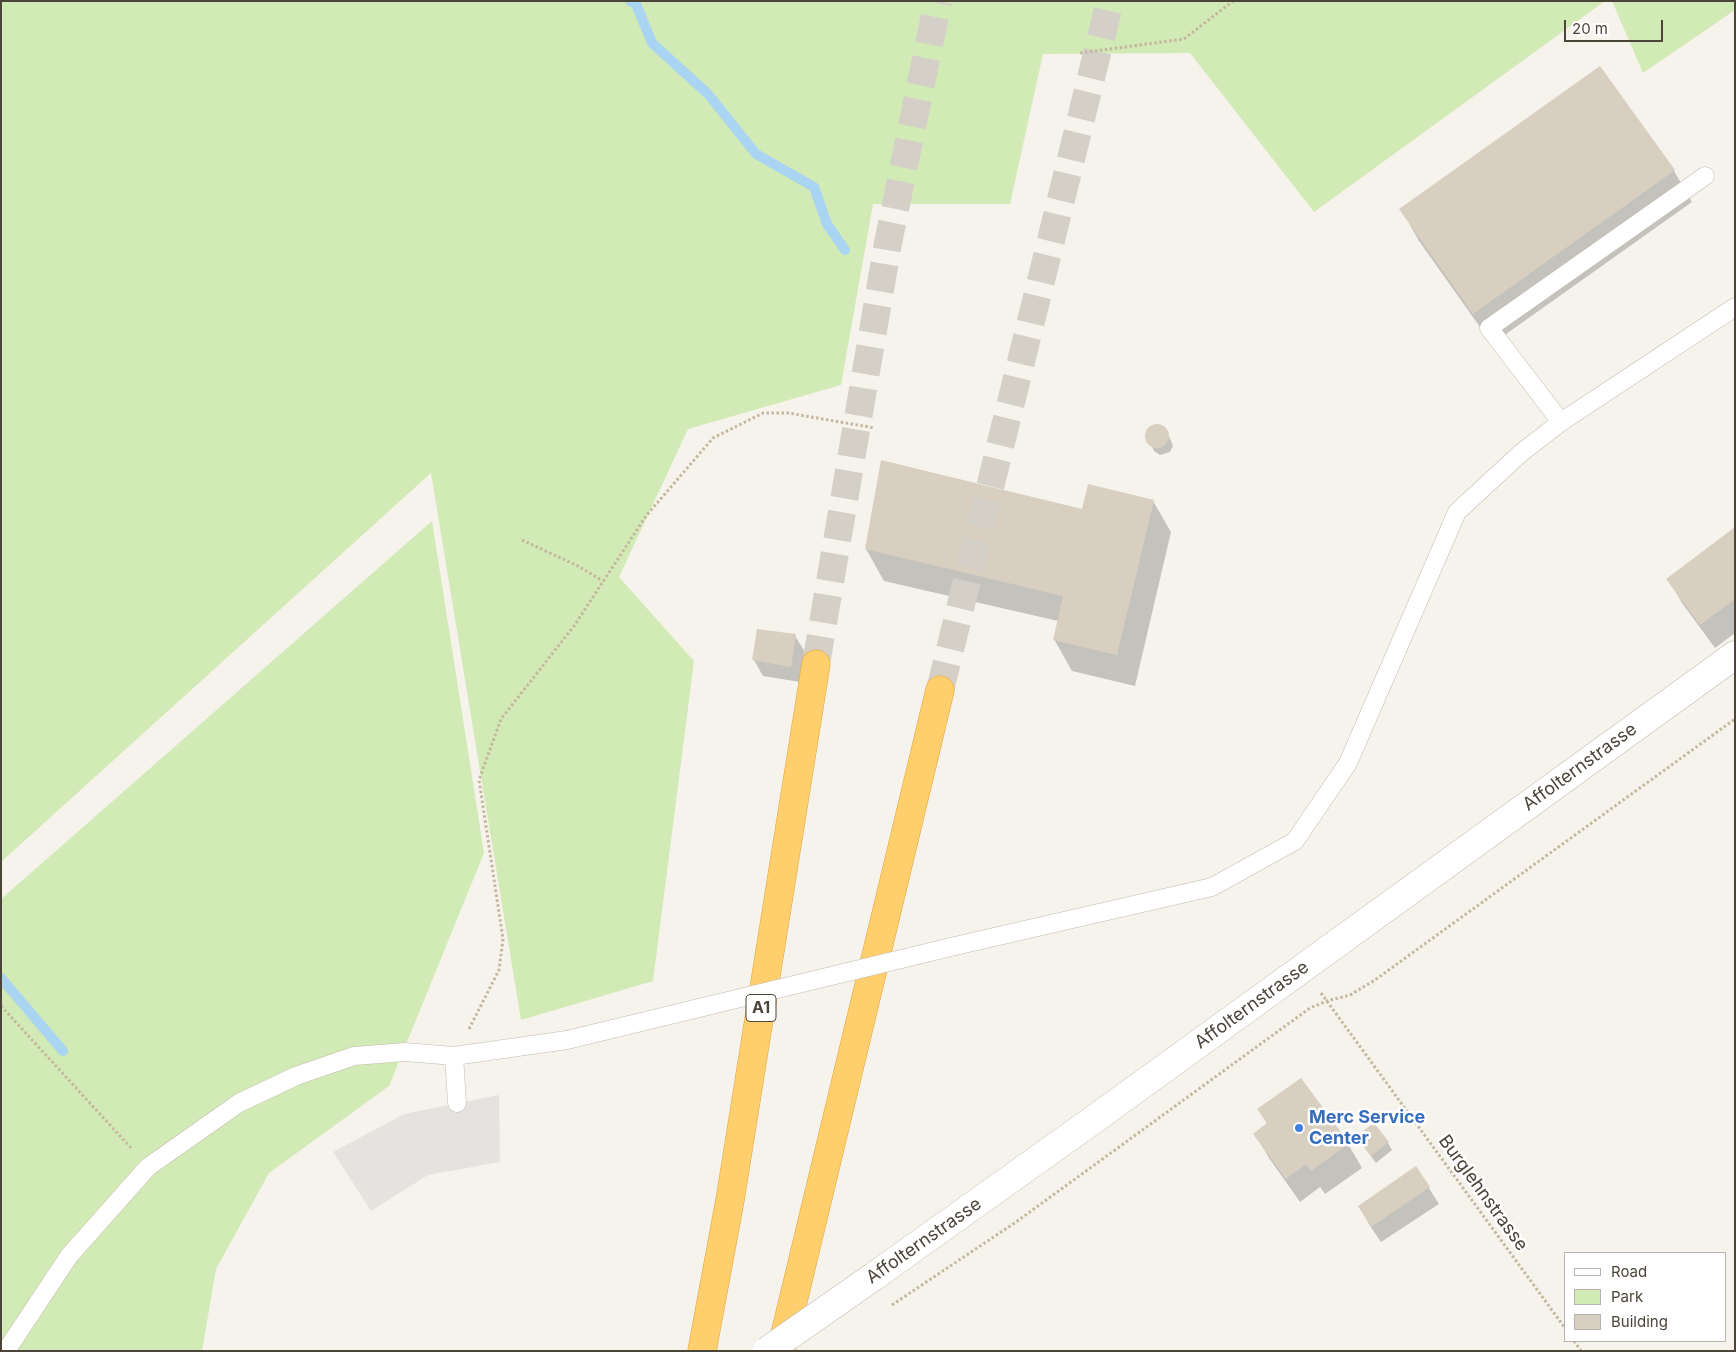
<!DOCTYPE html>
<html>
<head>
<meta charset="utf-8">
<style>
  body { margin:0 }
  #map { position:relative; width:1736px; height:1352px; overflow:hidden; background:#f6f3ec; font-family:Inter,sans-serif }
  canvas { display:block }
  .frame { position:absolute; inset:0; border:2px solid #4b4439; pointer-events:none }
  .legend { position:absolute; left:1564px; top:1252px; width:162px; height:90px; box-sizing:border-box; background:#fff; border:1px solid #b7b4b0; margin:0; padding:6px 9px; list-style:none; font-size:15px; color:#4b4439 }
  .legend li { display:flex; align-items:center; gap:10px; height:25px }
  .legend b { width:25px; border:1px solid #b7b4b0 }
  .scale { position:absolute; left:1564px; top:20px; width:99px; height:22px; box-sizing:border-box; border:2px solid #4b4439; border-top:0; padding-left:6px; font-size:15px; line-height:18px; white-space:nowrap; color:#4b4439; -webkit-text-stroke:4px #fff; paint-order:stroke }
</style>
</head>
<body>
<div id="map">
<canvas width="1736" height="1352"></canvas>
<div class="frame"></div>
<ul class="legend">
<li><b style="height:6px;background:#fff"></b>Road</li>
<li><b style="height:14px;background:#d2eab5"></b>Park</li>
<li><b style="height:14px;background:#d8cfc1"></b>Building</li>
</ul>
<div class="scale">20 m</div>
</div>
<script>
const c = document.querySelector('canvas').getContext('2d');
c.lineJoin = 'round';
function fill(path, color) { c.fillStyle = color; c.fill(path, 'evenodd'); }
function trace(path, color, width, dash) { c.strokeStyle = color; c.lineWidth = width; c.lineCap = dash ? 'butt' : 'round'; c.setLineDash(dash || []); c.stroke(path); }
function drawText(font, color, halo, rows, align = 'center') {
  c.font = font + ' Inter,sans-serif'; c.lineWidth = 5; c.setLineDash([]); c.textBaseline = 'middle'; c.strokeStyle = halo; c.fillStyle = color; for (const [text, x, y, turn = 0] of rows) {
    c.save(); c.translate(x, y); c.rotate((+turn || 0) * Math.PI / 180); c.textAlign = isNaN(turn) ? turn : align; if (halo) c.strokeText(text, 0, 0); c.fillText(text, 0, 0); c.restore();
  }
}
fill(new Path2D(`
  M 1,1 L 1605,1 L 1314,212 L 1190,53 L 1043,54 L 1010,204 L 873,204 L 841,385 L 688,429 L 619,577 L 694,661 L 653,981 L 521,1020 L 431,473 L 1,862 Z
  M 1612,1 L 1735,1 L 1735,10 L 1643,73 Z
  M 432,521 L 484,853 L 389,1086 L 269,1173 L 216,1269 L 202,1351 L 1,1351 L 1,899 Z`), '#d2eab5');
fill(new Path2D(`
  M 499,1095 L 500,1162 L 428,1175 L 371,1211 L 333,1152 L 404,1114 Z`), '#e5e3e0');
fill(new Path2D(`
  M 1600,68 L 1674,171 L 1692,202 L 1492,344 L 1419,241 L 1401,209 Z
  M 1159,425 L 1167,431 L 1173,446 L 1170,452 L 1160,455 L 1154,451 L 1147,436 L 1152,426 Z
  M 882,462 L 1083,511 L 1153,501 L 1171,532 L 1135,686 L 1072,671 L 1054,639 L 1058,621 L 884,581 L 866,549 Z
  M 1735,529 L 1735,633 L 1715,648 L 1682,603 L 1668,579 Z
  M 795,636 L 805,652 L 800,682 L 763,676 L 754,660 Z
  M 1301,1080 L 1348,1144 L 1362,1168 L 1325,1194 L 1320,1187 L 1300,1202 L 1269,1158 L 1255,1134 L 1267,1124 L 1259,1110 Z
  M 1357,1137 L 1388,1143 L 1392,1150 L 1376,1163 Z
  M 1416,1168 L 1439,1204 L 1381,1242 L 1368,1223 Z`), '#0003');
trace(new Path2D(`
  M 630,1 L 636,4 L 652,43 L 708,94 L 756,154 L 814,187 L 827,224 L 845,250
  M 1,978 L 63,1051`), '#a9d4f2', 10);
fill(new Path2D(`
  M 1600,66 L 1675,170 L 1473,314 L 1399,209 Z
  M1145 436a12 12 0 1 1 24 0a12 12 0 1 1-24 0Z
  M 881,460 L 1082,509 L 1088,484 L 1154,500 L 1117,655 L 1053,640 L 1063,596 L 865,549 Z
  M 1735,527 L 1735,599 L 1700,625 L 1666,579 Z
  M 757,629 L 796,634 L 791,667 L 752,660 Z
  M 1301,1078 L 1349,1143 L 1311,1171 L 1306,1164 L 1286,1179 L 1253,1134 L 1267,1123 L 1257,1109 Z
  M 1374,1123 L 1389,1142 L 1371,1156 L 1356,1136 Z
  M 1416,1166 L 1430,1187 L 1371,1227 L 1358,1206 Z`), '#d8cfc1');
trace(new Path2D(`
  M 816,664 L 888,243 L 938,1
  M 940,690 L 1110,1`), '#d4d0c8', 28, [28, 14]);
const service = new Path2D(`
  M 1561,422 L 1489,328 L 1705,176
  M 955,946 L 1212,887 L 1295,841 L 1348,763 L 1457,512 L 1521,453 L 1561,422 L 1735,307
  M 454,1056 L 457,1103
  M 6,1351 L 69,1256 L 148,1167 L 239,1103 L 296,1076 L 354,1056 L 405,1052 L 454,1056 L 567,1040`);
const tertiary = new Path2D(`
  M 873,1277 L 1100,1115 L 1735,655`);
const motorway = new Path2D(`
  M 702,1351 L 730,1200 L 816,664
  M 781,1351 L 940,690`);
trace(service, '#c2bbae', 19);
trace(tertiary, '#c2bbae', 29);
trace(motorway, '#e0a43c', 29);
trace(new Path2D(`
  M 1080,53 L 1184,39 L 1233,1
  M 522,540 L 578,566 L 603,581
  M 1321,993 L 1565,1328
  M 1,1006 L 131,1148
  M 469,1029 L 499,970 L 503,939 L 479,780 L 501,719 L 574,626 L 646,516 L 713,438 L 763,413 L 788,413 L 875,428
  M 892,1305 L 1016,1222 L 1310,1008 L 1327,1001 L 1350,995 L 1375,980 L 1735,719
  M 1574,1341 L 1581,1351`), '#c4b79f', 3, [2.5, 2.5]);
trace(service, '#fff', 18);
trace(tertiary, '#fff', 28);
trace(motorway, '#ffcf6e', 28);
const serviceBridge = new Path2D(`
  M 567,1040 L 955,946`);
const tertiaryBridge = new Path2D(`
  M 767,1351 L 873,1277`);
trace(serviceBridge, '#c2bbae', 19, []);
trace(tertiaryBridge, '#c2bbae', 29, []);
trace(serviceBridge, '#fff', 18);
trace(tertiaryBridge, '#fff', 28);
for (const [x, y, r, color] of [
  [1299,1128,5,"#3f7fe0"]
]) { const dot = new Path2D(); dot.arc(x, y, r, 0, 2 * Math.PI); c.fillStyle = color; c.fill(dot); trace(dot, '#fff', 2); }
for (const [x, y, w] of [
  [761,1008,30]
]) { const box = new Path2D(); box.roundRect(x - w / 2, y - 13.5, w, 27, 4); c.fillStyle = '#fff'; c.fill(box); trace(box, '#4b4439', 1); }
drawText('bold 16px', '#4b4439', null, [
  ["A1",761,1008]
]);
drawText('18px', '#4b4439', '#fff', [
  ["Affolternstrasse",1580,767,-36],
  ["Affolternstrasse",1252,1005,-36],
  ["Burglehnstrasse",1483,1193,54],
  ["Affolternstrasse",924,1241,-35]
]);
drawText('bold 18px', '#366cbe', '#fff', [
  ["Merc Service",1309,1118],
  ["Center",1309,1139]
], 'left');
</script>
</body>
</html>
